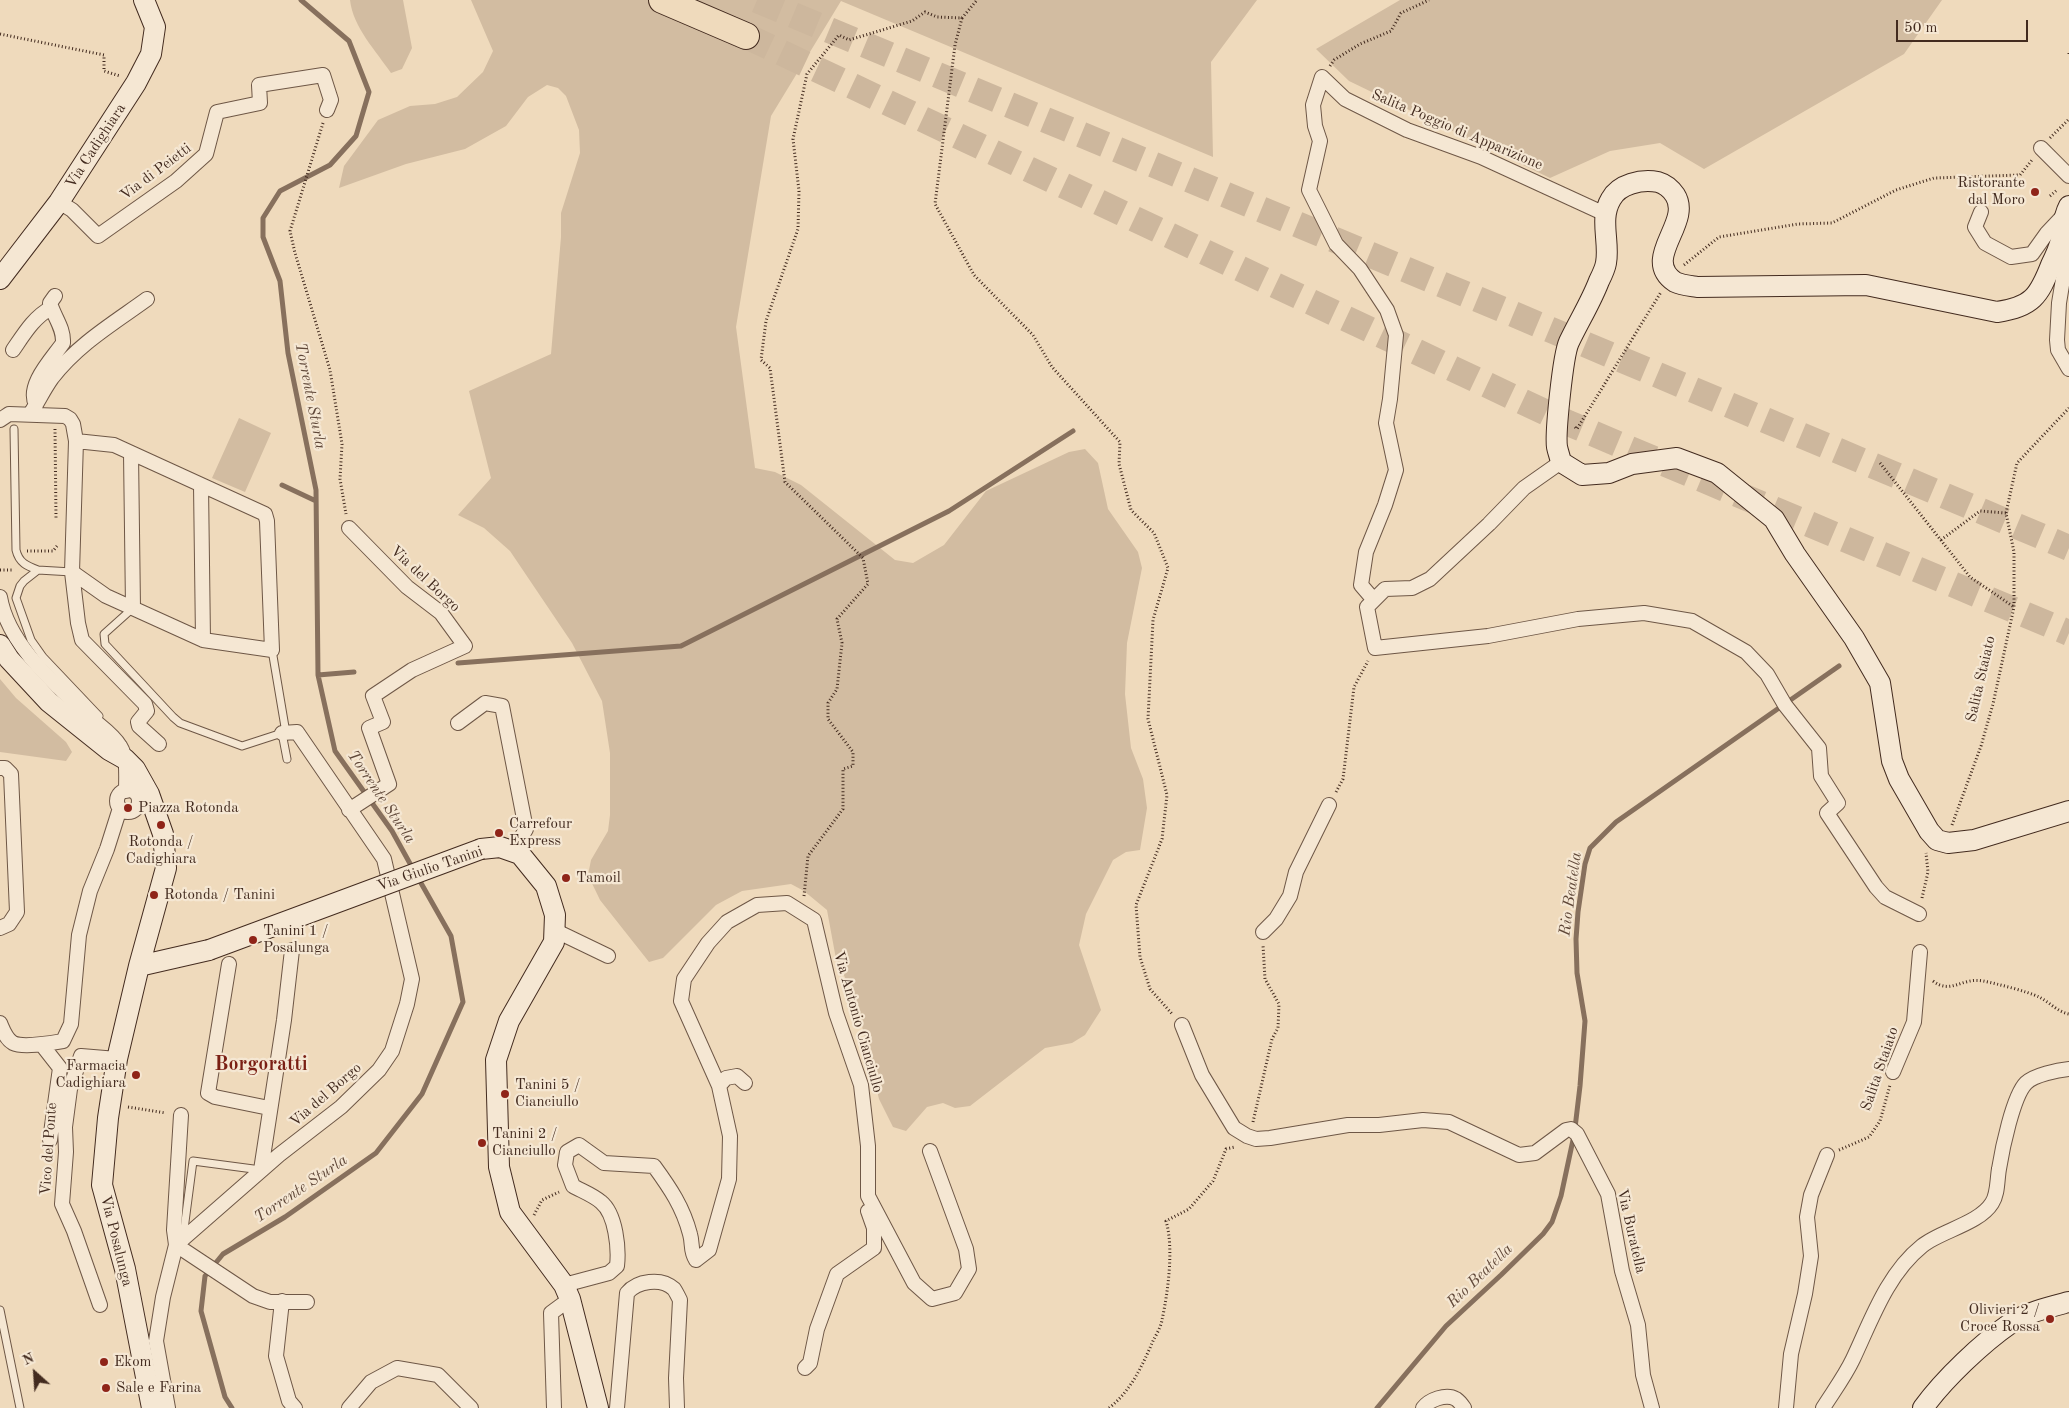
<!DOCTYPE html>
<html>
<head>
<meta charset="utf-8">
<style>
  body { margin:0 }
  #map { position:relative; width:2069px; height:1408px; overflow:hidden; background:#efdabc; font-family:"Old Standard TT",serif }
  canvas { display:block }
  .north { position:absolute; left:10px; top:1348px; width:50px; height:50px; -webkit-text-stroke:4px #f5e7d3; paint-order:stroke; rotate:334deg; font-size:14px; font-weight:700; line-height:20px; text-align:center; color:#432b1f }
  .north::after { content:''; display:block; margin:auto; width:18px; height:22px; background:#432b1f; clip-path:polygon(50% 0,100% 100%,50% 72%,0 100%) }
  .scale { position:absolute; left:1896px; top:20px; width:132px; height:22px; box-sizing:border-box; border:2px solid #432b1f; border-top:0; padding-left:6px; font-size:15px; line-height:18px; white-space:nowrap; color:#432b1f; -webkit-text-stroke:4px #f5e7d3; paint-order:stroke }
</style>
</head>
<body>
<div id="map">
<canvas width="2069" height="1408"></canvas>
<div class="north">N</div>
<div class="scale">50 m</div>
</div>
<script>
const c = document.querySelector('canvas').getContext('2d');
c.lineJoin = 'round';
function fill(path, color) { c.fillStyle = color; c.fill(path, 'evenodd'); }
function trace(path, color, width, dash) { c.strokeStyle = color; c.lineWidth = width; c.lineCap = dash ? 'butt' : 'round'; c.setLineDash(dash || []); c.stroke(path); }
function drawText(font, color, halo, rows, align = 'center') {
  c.font = font + ' "Old Standard TT",serif'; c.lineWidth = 4.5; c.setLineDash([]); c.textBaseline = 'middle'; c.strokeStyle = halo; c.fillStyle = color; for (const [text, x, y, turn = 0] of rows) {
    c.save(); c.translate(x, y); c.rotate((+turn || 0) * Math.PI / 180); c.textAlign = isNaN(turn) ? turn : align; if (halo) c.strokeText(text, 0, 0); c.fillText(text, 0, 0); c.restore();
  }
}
fill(new Path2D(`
  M 350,0 L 403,0 L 412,48 L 402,69 L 391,73 C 376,51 353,27 350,0 Z
  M 471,0 L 1257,0 L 1211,62 L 1213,157 L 841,1 L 771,116 L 736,327 L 755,468 L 775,472 L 801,485 L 895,560 L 913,563 L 944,545 L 986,491 L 1069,452 L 1085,449 L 1098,463 L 1108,509 L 1138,552 L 1142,568 L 1127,643 L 1125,694 L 1131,748 L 1143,779 L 1147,808 L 1140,850 L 1126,852 L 1113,860 L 1086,914 L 1079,945 L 1101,1010 L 1085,1035 L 1072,1043 L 1045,1048 L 970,1106 L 955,1108 L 943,1103 L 927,1107 L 906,1131 L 893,1127 L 879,1099 L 856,1000 L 836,959 L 827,910 L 804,891 L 791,884 L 742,891 L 716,905 L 663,958 L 649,962 L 600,900 L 588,875 L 591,860 L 608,831 L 610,815 L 610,753 L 602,701 L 572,643 L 510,551 L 484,528 L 458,515 L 491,478 L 469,391 L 551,354 L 561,237 L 561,213 L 580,153 L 579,130 L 566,96 L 558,88 L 547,85 L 528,97 L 506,126 L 465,149 L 406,164 L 339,188 L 344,166 L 378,120 L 410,106 L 435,104 L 457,97 L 483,72 L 493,51 Z
  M 1400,0 L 1942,0 L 1904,54 L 1704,169 L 1660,143 L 1610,151 L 1550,178 L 1349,81 L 1316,49 Z
  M 239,418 L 271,433 L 245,492 L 212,478 Z
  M 0,679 L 16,698 L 66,742 L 72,752 L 66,761 L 0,752 Z`), '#d2bca1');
trace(new Path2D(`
  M 301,0 L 349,41 L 369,92 L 356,136 L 330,165 L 280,191 L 263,218 L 263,237 L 280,281 L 288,353 L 316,490 L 318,675 L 335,751 L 392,831 L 413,869
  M 282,485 L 316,501
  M 458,663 L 681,646 L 949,511 L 1073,431
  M 318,675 L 354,672
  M 1575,1128 L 1580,1086 L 1585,1021 L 1577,973 L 1576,939 L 1578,912 L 1585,864 L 1590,848 L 1616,822 L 1839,666
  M 232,1408 L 225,1397 L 201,1311 L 205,1276 L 223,1254 L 285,1217 L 376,1153 L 422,1094 L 463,1002 L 451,936 L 417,876
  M 1377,1408 L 1446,1326 L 1501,1275 L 1543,1234 L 1552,1222 L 1561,1196 L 1573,1140`), '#87705d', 5);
trace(new Path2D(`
  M 757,0 L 1506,311 L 2069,548
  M 746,36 L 1568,423 L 2069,633`), '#cdb79d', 26, [26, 13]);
const lane = new Path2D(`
  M 14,429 L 16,550 C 19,563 27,566 38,570
  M 72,572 L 38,570 L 24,581 L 20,586 L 16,598 L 31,640 L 43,657 L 99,716
  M 133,608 L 104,634 L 105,644 L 173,717 L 180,723 L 242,746 L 282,733
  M 272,650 L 285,727 L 282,733 L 287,759
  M 183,1237 L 193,1161 L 261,1170
  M 0,1310 L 20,1408`);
const street = new Path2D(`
  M 2041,148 L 2069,176
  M 59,202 L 72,210 L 98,236 L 176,181 L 206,154 L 217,112 L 260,103 L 259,85 L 323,75 L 331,100 L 327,110
  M 1981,212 L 1975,227 L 1985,243 L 2011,257 L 2032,254 L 2047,233 L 2064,215
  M 2061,242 L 2068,249 L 2059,303 L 2057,340 L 2058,350 L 2069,369
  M 13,350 C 24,334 34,317 51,308
  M 36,405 C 26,385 52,359 63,343 C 64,328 54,317 50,303 L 55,296
  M 30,414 C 38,402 44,389 52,378 C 78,344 114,323 147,299
  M 0,420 L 9,414 L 65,416 L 70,419 L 73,424 L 76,441 L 72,572 L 106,596 L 203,640 L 272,650 L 267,521 L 265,514 L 114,445 L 76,441
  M 131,453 L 133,608
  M 1561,462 L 1524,488 L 1489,524 L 1430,579 L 1412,588 L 1385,589 L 1367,607 L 1375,648 L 1488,636 L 1578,619 L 1644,613 L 1692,621 L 1746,652 L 1767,674 L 1785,705 L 1819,748 L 1821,776 L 1838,803 L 1827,813 L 1876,887 L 1885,897 L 1919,914
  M 201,485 L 203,640
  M 349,528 L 407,587 L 441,613 L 465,646 L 412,670 L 373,696 L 383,722 L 369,728 L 389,784 L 349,810
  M 72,572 L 78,623 L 82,640 L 145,704 L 147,711 L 138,722 L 139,726 L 159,744
  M 0,597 C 8,645 56,685 90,717 C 100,726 113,734 120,746 C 128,759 126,776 126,791
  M 1373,599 L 1361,585 L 1366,552 L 1385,505 L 1396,470 L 1386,423 L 1390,399 L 1396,335 L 1387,310 L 1360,269 L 1336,244 L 1309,190 L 1320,141 L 1315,126 L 1313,105 L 1322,77 L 1345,99 L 1407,130 L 1481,157 L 1605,214
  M 458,723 L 485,703 L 502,706 L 526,829 L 513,852
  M 0,768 L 5,768 L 11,774 L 17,912 L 9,924 L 0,928
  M117 801a11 11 0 1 1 22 0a11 11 0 1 1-22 0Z
  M 554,930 L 608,956
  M 1263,932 L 1276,919 L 1290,896 L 1296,872 L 1329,805
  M 229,964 L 208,1093 L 215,1097 L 269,1108
  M 0,1023 C 3,1030 6,1039 13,1043 C 23,1048 51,1043 63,1041 L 71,1024 L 79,935 L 90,891 L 107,849 L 120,808
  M 1182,1025 L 1202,1075 L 1234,1128 L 1247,1136 L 1256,1139 L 1270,1138 L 1348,1125 L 1379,1125 L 1423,1120 L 1449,1122 L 1519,1155 L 1535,1153 L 1566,1130 L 1571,1129 L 1577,1134 L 1608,1194 L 1622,1271 L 1638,1325 L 1643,1375 L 1652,1408
  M 42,1045 L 60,1068 L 50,1140
  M 1893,1072 L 1914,1022 L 1920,952
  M 719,1086 L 726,1078 L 737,1076 L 745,1083
  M 181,1115 L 174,1230 L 176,1245 L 253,1296 L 270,1302 L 307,1302
  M 261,1170 L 284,1020 L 292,950
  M 564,1285 L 609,1273 L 617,1266 C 619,1249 616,1214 601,1202 C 593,1195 582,1191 573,1186 L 565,1165 L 567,1152 L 579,1145 L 604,1163 L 654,1166 C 670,1188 683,1207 690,1234 C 693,1244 690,1251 696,1260 L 709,1250 L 729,1179 L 730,1136 L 719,1086 L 681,1001 L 684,979 L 708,943 L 727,922 L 757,905 L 787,903 L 814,920 L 836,1013 L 861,1085 L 868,1146 L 868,1196 L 914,1283 L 932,1299 L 955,1293 L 969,1269 L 966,1249 L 930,1151
  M 282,1301 L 276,1356 L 289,1401 L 295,1408
  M 100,1305 L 74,1231 L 62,1204 L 66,1152 L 65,1127 L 70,1089 L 81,1056 L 117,1059
  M 805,1368 L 810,1363 L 817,1329 L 837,1274 L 874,1248 L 874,1228 L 868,1211
  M 168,1408 L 156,1341 L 163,1297 L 176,1245 L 279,1155 L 341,1107 L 379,1070 L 392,1051 L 407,1004 L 412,979 L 384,859 L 297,732 L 282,733
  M 349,1408 L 371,1382 L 397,1368 L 438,1375 L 471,1408
  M 554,1408 L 551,1313 L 570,1299
  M 617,1408 L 627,1293 C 637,1281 661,1277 674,1289 C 676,1292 678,1296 680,1300 L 676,1378 L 677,1408
  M 1423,1408 C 1429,1400 1446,1393 1456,1399 C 1459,1401 1462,1405 1464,1408
  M 1786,1408 L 1791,1354 L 1805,1294 L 1811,1256 L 1807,1217 L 1811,1195 L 1827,1155
  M 1823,1408 C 1833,1392 1845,1376 1853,1359 C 1871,1321 1887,1274 1922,1246 C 1940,1231 1979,1224 1992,1203 C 1998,1194 1997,1180 1999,1169 C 2002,1150 2013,1096 2026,1083 C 2034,1075 2058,1070 2069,1069`);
const secondary = new Path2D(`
  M 2069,206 C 2063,217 2063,228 2061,240 C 2059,248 2055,257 2051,265 C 2039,296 2032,307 1997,312 L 1866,285 L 1697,287 C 1691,286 1681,285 1675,282 C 1640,258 1693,223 1675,195 C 1671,189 1665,184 1658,182 C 1641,179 1619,184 1611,199 C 1599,219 1610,242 1606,263 C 1605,269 1602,275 1599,281 C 1591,302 1579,321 1569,342 C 1563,355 1555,433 1557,447 C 1558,452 1560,457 1561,462 L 1582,475 L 1609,473 L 1632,464 L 1677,458 L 1717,473 L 1774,519 L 1795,554 L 1854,638 L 1880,683 L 1892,761 L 1899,779 L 1929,831 L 1937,840 L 1948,843 L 1974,840 L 2069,811
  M 0,279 L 59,202 L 136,83 L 151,54 L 155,27 L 144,0
  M 0,645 L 9,659 L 49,702 L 109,750 L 125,759 L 135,769 L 149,794 L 163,834 L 166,868 L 139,966 L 117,1059 L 108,1118 L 102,1185 L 125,1269 L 152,1408
  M 481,849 L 500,847 L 520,854 L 546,886 L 555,915 L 554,942 L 509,1021 L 496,1060 L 499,1167 L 510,1212 L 564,1285 L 570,1299 L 598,1408
  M 139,966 L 209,950
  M 1923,1408 C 1944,1379 1982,1343 2011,1323 C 2028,1312 2050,1307 2069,1302`);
const highway = new Path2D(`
  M 662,0 L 746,36`);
trace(lane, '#6e5746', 9);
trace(street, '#6e5746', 16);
trace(secondary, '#432b1f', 22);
trace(highway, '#432b1f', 28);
trace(new Path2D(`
  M 962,18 L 955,45 L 935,204 L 974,275 L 1033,335 L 1052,367 L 1120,442 L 1119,464 L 1131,510 L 1154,533 L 1168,568 L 1153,620 L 1148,719 L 1167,795 L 1162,839 L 1136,905 L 1140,957 L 1150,989 L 1173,1015
  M 0,34 L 104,55 L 104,71 L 120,76
  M 2069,53 L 2069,54
  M 1330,66 L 1334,60 L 1360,44 L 1391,31 L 1401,13 L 1429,0
  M 323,123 L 290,231 L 295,253 L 330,370 L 342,444 L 340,479 L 346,514
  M 2050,138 L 2069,119
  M 2050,196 L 2057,190
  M 1684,265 L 1719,237 L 1798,224 L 1832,223 L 1896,190 L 1934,178 L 2020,175 L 2032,160
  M 1575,427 L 1577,429 L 1661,292
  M 55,429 L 56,518
  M 1880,463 L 1970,577 L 2014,607
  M 1941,540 L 1980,511 L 2006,513
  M 27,551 L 53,551 L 57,546
  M 0,570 L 14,570
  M 1336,792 L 1343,779 L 1354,687 L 1368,661
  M 1952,825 L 1981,746 L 1993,704 L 2014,607 L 2014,552 L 2006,513 L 2017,463 L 2069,408
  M 804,896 L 808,856 L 843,809 L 843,769 L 853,766 L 853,752 L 828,719 L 828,703 L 837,689 L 842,643 L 837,619 L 868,584 L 863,558 L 785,482 L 770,368 L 761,360 L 766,321 L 798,229 L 799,191 L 793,139 L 807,74 L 839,35 L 849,40 L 912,21 L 925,12 L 937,17 L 962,18 L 977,0
  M 1922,898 L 1928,872 L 1926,853
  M 1933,981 C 1951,995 1962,977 1983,981 C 1998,984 2026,991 2039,997 C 2049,1002 2058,1012 2069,1014
  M 128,1107 L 166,1113
  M 1253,1122 L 1272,1039 L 1278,1028 L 1279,1004 L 1265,979 L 1263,945
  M 1839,1150 L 1869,1137 L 1880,1121 L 1890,1085
  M 534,1215 L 542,1200 L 559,1192
  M 1109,1408 C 1131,1391 1142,1366 1153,1341 C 1156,1335 1161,1327 1162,1320 C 1168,1292 1174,1248 1166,1221 L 1189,1209 L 1213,1181 L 1226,1149 L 1235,1147`), '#432b1f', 3, [1, 2.5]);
trace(lane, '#f5e7d3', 7);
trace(street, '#f5e7d3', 14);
trace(secondary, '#f5e7d3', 20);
trace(highway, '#efdabc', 26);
const secondaryBridge = new Path2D(`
  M 209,950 L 481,849`);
trace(secondaryBridge, '#432b1f', 22, []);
trace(secondaryBridge, '#f5e7d3', 20);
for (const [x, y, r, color] of [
  [2035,192,5,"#8f2418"],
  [128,808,5,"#8f2418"],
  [161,825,5,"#8f2418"],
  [499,833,5,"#8f2418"],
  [566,878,5,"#8f2418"],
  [154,895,5,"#8f2418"],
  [253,940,5,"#8f2418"],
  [136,1075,5,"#8f2418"],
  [505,1094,5,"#8f2418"],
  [482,1143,5,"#8f2418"],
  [2050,1319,5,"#8f2418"],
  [104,1362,5,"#8f2418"],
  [106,1388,5,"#8f2418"]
]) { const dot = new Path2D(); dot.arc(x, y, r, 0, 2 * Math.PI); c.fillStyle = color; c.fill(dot); trace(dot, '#f5e7d3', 2); }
drawText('15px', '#432b1f', '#f5e7d3', [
  ["Salita Poggio di Apparizione",1457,130,23],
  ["Via Cadighiara",96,146,-57],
  ["Via di Peietti",156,172,-37],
  ["Via del Borgo",425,579,43],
  ["Salita Staiato",1981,679,-77],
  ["Via Giulio Tanini",430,869,-19],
  ["Via Antonio Cianciullo",858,1022,74],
  ["Salita Staiato",1880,1069,-71],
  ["Via del Borgo",326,1095,-41],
  ["Vico del Ponte",49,1149,-86],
  ["Via Buratella",1631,1231,77],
  ["Via Posalunga",116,1241,76]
]);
drawText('15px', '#432b1f', '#f5e7d3', [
  ["Ristorante",2025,183,"right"],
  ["dal Moro",2025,200,"right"],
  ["Piazza Rotonda",138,808],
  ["Carrefour",509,824],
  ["Express",509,841],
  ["Rotonda /",161,842,"center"],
  ["Cadighiara",161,859,"center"],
  ["Tamoil",576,878],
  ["Rotonda / Tanini",164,895],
  ["Tanini 1 /",263,931],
  ["Posalunga",263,948],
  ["Farmacia",126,1066,"right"],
  ["Cadighiara",126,1083,"right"],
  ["Tanini 5 /",515,1085],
  ["Cianciullo",515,1102],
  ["Tanini 2 /",492,1134],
  ["Cianciullo",492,1151],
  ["Olivieri 2 /",2040,1310,"right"],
  ["Croce Rossa",2040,1327,"right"],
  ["Ekom",114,1362],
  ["Sale e Farina",116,1388]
], 'left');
drawText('italic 16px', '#604839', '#f5e7d3', [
  ["Torrente Sturla",310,396,79],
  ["Torrente Sturla",381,797,56],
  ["Rio Beatella",1571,894,-82],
  ["Torrente Sturla",301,1189,-34],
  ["Rio Beatella",1480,1276,-44]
]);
drawText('bold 20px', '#7a1f14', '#f5e7d3', [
  ["Borgoratti",261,1065]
]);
</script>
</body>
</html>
